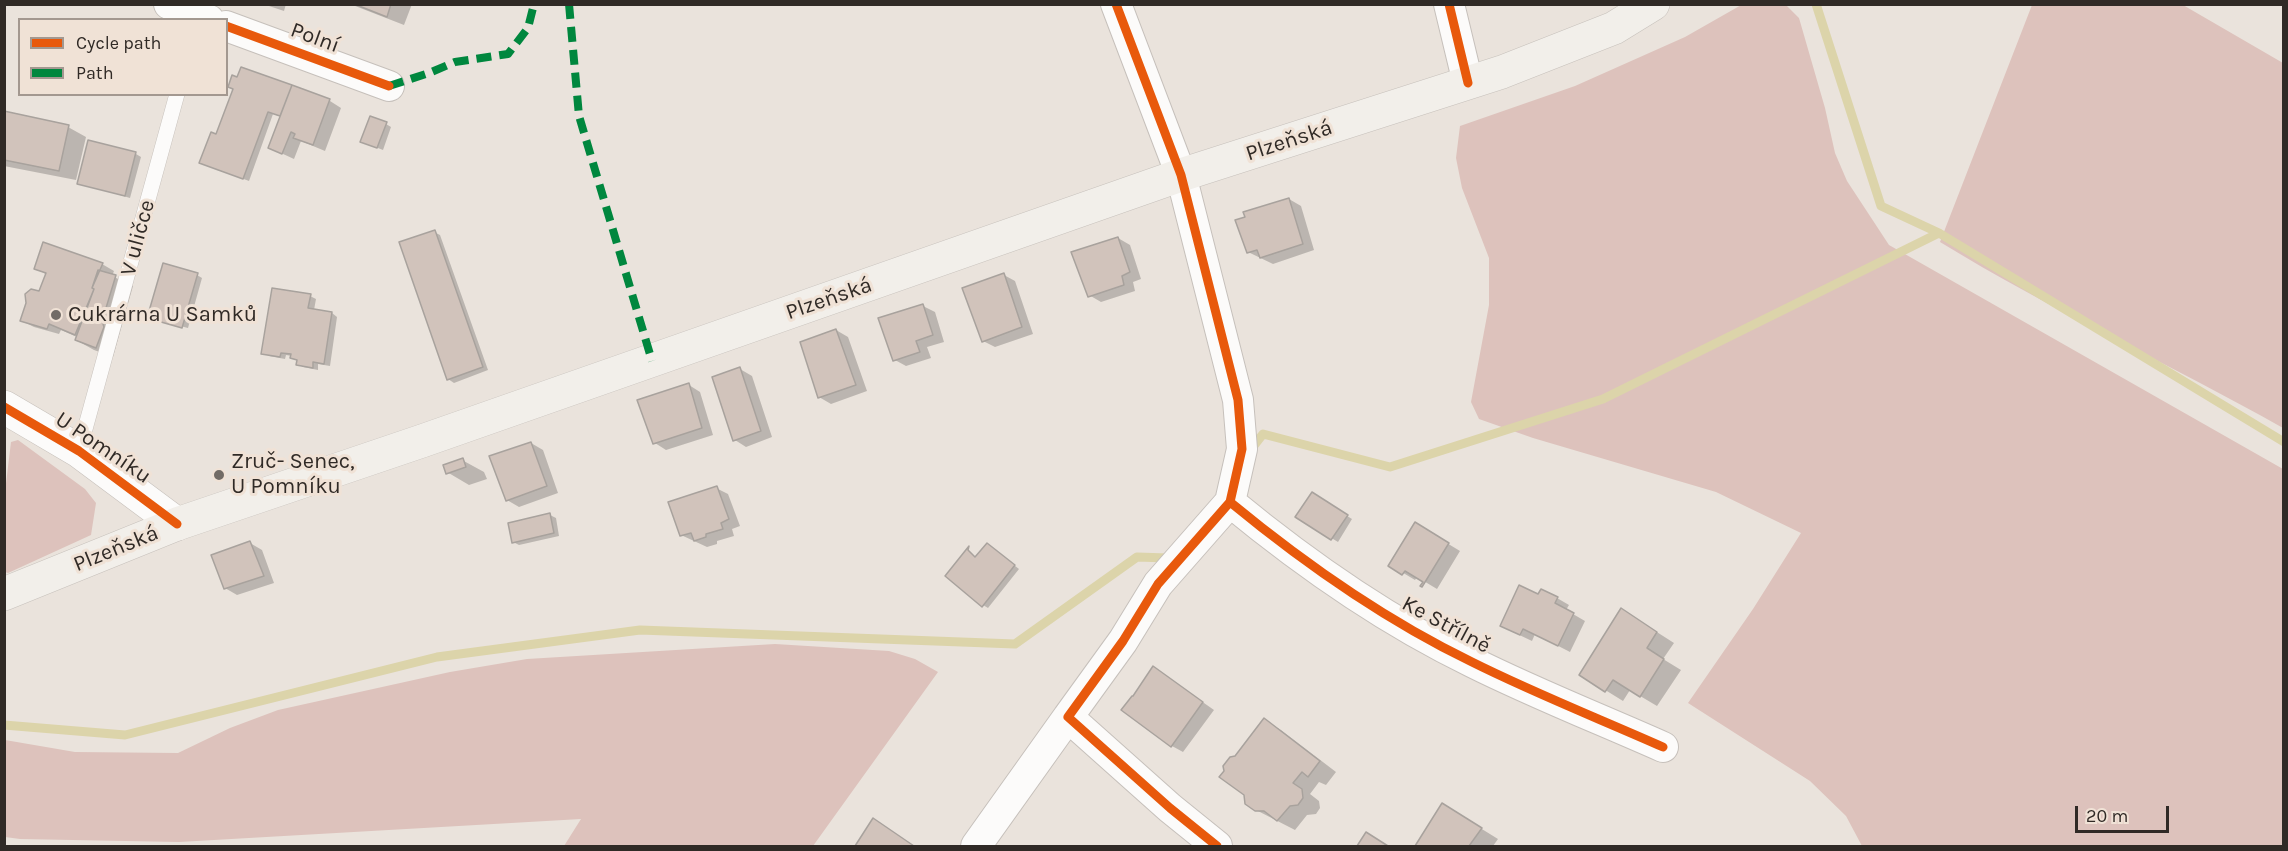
<!DOCTYPE html>
<html>
<head>
<meta charset="utf-8">
<style>
  body { margin:0 }
  #map { position:relative; width:2288px; height:851px; overflow:hidden; background:#eae3dc; font-family:Karla,sans-serif }
  canvas { display:block }
  .frame { position:absolute; inset:0; border:6px solid #302a26; pointer-events:none }
  .legend { position:absolute; left:18px; top:18px; width:210px; height:78px; box-sizing:border-box; background:#f0e2d6; border:2px solid #a39890; margin:0; padding:8px 10px; list-style:none; font-size:18px; color:#302a26 }
  .legend li { display:flex; align-items:center; gap:12px; height:30px }
  .legend b { width:30px; border:2px solid #a39890 }
  .scale { position:absolute; left:2075px; top:806px; width:94px; height:27px; box-sizing:border-box; border:3px solid #302a26; border-top:0; padding-left:8px; font-size:18px; line-height:21px; white-space:nowrap; color:#302a26; -webkit-text-stroke:4px #f0e2d6; paint-order:stroke }
</style>
</head>
<body>
<div id="map">
<canvas width="2288" height="851"></canvas>
<div class="frame"></div>
<ul class="legend">
<li><b style="height:8px;background:#e8590c"></b>Cycle path</li>
<li><b style="height:8px;background:#00873e"></b>Path</li>
</ul>
<div class="scale">20 m</div>
</div>
<script>
const c = document.querySelector('canvas').getContext('2d');
c.lineJoin = 'round';
function fill(path, color) { c.fillStyle = color; c.fill(path, 'evenodd'); }
function trace(path, color, width, dash) { c.strokeStyle = color; c.lineWidth = width; c.lineCap = dash ? 'butt' : 'round'; c.setLineDash(dash || []); c.stroke(path); }
function drawText(font, color, halo, rows, align = 'center') {
  c.font = font + ' Karla,sans-serif'; c.lineWidth = 6; c.setLineDash([]); c.textBaseline = 'middle'; c.strokeStyle = halo; c.fillStyle = color; for (const [text, x, y, turn = 0] of rows) {
    c.save(); c.translate(x, y); c.rotate((+turn || 0) * Math.PI / 180); c.textAlign = isNaN(turn) ? turn : align; if (halo) c.strokeText(text, 0, 0); c.fillText(text, 0, 0); c.restore();
  }
}
fill(new Path2D(`
  M 1743,4 L 1786,5 L 1799,18 L 1825,108 L 1835,153 L 1847,181 L 1889,245 L 2283,469 L 2283,846 L 1862,846 L 1846,816 L 1810,781 L 1688,703 L 1753,609 L 1801,533 L 1716,492 L 1533,438 L 1479,419 L 1471,402 L 1489,305 L 1489,258 L 1462,188 L 1456,158 L 1460,126 L 1575,86 L 1685,37 Z
  M 2032,5 L 2183,5 L 2283,63 L 2283,428 C 2170,364 2051,310 1940,242 Z
  M 18,440 L 85,489 L 96,503 L 91,535 L 8,573 L 5,572 L 4,500 L 11,442 Z
  M 775,644 L 889,651 L 915,659 L 938,672 L 813,846 L 564,846 L 581,819 L 179,842 L 20,839 L 5,837 L 5,740 L 75,752 L 178,753 L 230,728 L 278,710 L 450,672 L 527,659 Z`), '#ddc2bc');
fill(new Path2D(`
  M 263,4 L 286,4 L 284,11 Z
  M 350,4 L 412,4 L 404,25 Z
  M 242,69 L 330,101 L 341,108 L 325,151 L 301,141 L 294,159 L 270,148 L 282,117 L 273,114 L 249,181 L 207,165 Z
  M 4,112 L 68,127 L 86,137 L 76,180 L 4,166 Z
  M 386,124 L 391,127 L 383,150 L 368,144 Z
  M 136,154 L 141,157 L 130,198 L 79,183 Z
  M 1289,199 L 1301,206 L 1314,250 L 1273,264 L 1248,252 Z
  M 434,232 L 440,235 L 488,370 L 454,383 L 448,379 Z
  M 1118,238 L 1130,245 L 1141,279 L 1133,282 L 1135,291 L 1101,302 L 1089,295 Z
  M 102,264 L 114,271 L 112,276 L 133,286 L 113,357 L 94,350 L 76,340 L 77,337 L 61,330 L 59,334 L 34,327 L 22,321 L 40,293 L 47,275 L 36,268 Z
  M 197,275 L 202,278 L 188,328 L 149,318 Z
  M 1004,275 L 1015,281 L 1033,334 L 995,347 L 983,341 Z
  M 310,296 L 316,299 L 314,310 L 332,313 L 337,317 L 330,366 L 318,364 L 318,370 L 303,367 L 298,364 L 298,361 L 292,358 L 292,356 L 286,355 L 285,359 L 269,356 L 263,353 Z
  M 923,306 L 935,312 L 944,342 L 927,347 L 931,358 L 906,366 L 895,360 Z
  M 836,330 L 848,337 L 867,391 L 831,404 L 819,397 Z
  M 740,369 L 752,376 L 772,437 L 746,447 L 735,440 Z
  M 689,385 L 700,392 L 713,435 L 666,450 L 655,443 Z
  M 531,443 L 543,450 L 558,493 L 519,507 L 507,500 Z
  M 462,460 L 484,472 L 487,479 L 469,485 L 447,472 Z
  M 716,488 L 728,494 L 740,526 L 732,529 L 734,536 L 717,541 L 717,544 L 707,547 L 681,535 Z
  M 1312,494 L 1352,519 L 1338,542 L 1297,517 Z
  M 550,515 L 556,518 L 559,536 L 519,545 L 513,542 Z
  M 1427,531 L 1460,551 L 1437,589 L 1417,577 L 1415,580 L 1390,565 Z
  M 250,543 L 262,550 L 274,583 L 237,595 L 225,588 Z
  M 992,548 L 1019,569 L 988,608 L 983,605 L 972,555 L 976,558 Z
  M 1538,596 L 1557,598 L 1569,605 L 1566,610 L 1585,621 L 1570,652 L 1535,634 L 1532,641 L 1513,632 Z
  M 1638,620 L 1674,643 L 1663,659 L 1681,670 L 1657,706 L 1630,690 L 1623,701 L 1581,675 Z
  M 1154,668 L 1214,710 L 1183,752 L 1172,746 Z
  M 1264,720 L 1281,730 L 1336,772 L 1326,785 L 1319,782 L 1310,794 L 1319,801 L 1320,808 L 1316,814 L 1307,815 L 1295,830 L 1256,810 L 1236,757 Z
  M 1443,805 L 1498,839 L 1493,846 L 1416,846 Z
  M 874,820 L 879,823 L 913,846 L 856,846 Z`), '#0003');
trace(new Path2D(`
  M 1816,4 L 1881,206 L 1939,233 L 2284,442
  M 1249,452 L 1263,434 L 1390,467 L 1603,399 L 1939,233
  M 4,725 L 125,735 L 437,657 L 640,630 L 1015,644 L 1137,557 L 1168,558 L 1170,556`), '#dcd4aa', 9);
const building = new Path2D(`
  M 354,4 L 391,4 L 387,17 Z
  M 241,67 L 292,85 L 280,116 L 268,112 L 243,179 L 199,163 L 211,132 L 216,134 L 233,89 L 228,87 L 232,75 L 237,77 Z
  M 292,85 L 330,99 L 313,145 L 293,138 L 295,134 L 291,132 L 282,154 L 268,148 Z
  M 4,111 L 69,125 L 59,171 L 4,160 Z
  M 370,116 L 387,122 L 377,148 L 360,142 Z
  M 88,140 L 136,152 L 125,196 L 77,184 Z
  M 1289,198 L 1303,244 L 1260,258 L 1257,250 L 1247,253 L 1235,220 L 1245,217 L 1243,212 Z
  M 435,230 L 483,367 L 447,380 L 399,242 Z
  M 1118,237 L 1130,272 L 1122,276 L 1124,285 L 1088,297 L 1071,252 Z
  M 43,242 L 103,263 L 92,288 L 94,289 L 75,335 L 49,324 L 47,329 L 20,321 L 26,303 L 25,294 L 31,289 L 39,291 L 46,273 L 34,269 Z
  M 163,263 L 198,273 L 182,328 L 147,318 Z
  M 98,270 L 116,275 L 106,308 L 107,311 L 103,324 L 104,327 L 96,348 L 75,340 L 94,289 L 92,288 Z
  M 1004,273 L 1022,327 L 982,342 L 962,288 Z
  M 272,288 L 311,294 L 308,308 L 332,312 L 324,364 L 313,362 L 313,368 L 296,365 L 297,360 L 290,358 L 291,354 L 281,353 L 280,357 L 261,354 Z
  M 923,304 L 933,335 L 916,341 L 920,352 L 893,361 L 878,318 Z
  M 836,329 L 856,385 L 818,398 L 800,342 Z
  M 740,367 L 761,431 L 733,441 L 712,377 Z
  M 689,383 L 702,428 L 653,444 L 637,400 Z
  M 531,442 L 547,486 L 506,501 L 489,456 Z
  M 463,458 L 466,467 L 446,474 L 443,465 Z
  M 717,486 L 729,519 L 721,523 L 723,529 L 706,534 L 706,537 L 694,541 L 691,533 L 680,536 L 668,502 Z
  M 1312,492 L 1348,515 L 1331,540 L 1295,517 Z
  M 550,513 L 554,533 L 512,543 L 508,523 Z
  M 1415,522 L 1449,543 L 1422,587 L 1420,586 L 1423,582 L 1405,571 L 1402,575 L 1388,566 Z
  M 250,541 L 264,576 L 224,589 L 211,555 Z
  M 987,543 L 1015,565 L 982,607 L 945,576 L 969,546 L 968,550 L 975,557 Z
  M 1519,585 L 1538,594 L 1541,589 L 1558,597 L 1555,603 L 1574,613 L 1558,646 L 1523,629 L 1520,635 L 1500,626 Z
  M 1621,608 L 1657,632 L 1647,648 L 1664,659 L 1640,697 L 1613,680 L 1605,692 L 1579,675 Z
  M 1153,666 L 1203,702 L 1171,747 L 1121,710 L 1132,696 L 1133,696 Z
  M 1264,718 L 1320,761 L 1308,777 L 1302,772 L 1293,783 L 1302,789 L 1303,798 L 1298,805 L 1290,806 L 1277,821 L 1264,811 L 1255,811 L 1245,804 L 1244,795 L 1219,777 L 1224,771 L 1223,766 L 1230,757 L 1235,756 Z
  M 1442,803 L 1482,828 L 1469,846 L 1415,846 Z
  M 873,818 L 914,846 L 855,846 Z
  M 1366,832 L 1388,846 L 1357,846 Z`);
fill(building, '#d1c3bb');
trace(building, '#a8a29d', 1.5);
const service = new Path2D(`
  M 79,451 L 177,94`);
const minor = new Path2D(`
  M 169,4 L 209,20
  M 1116,4 L 1181,175 L 1238,400 L 1242,449 L 1230,502 L 1158,584 L 1123,641 L 1068,717 L 1170,808 L 1217,846
  M 1449,4 L 1468,83
  M 226,26 L 389,86
  M 1230,502 C 1304,563 1385,620 1472,662 C 1534,693 1600,719 1663,747
  M 976,846 L 1068,717`);
const tertiary = new Path2D(`
  M 4,407 L 79,451 L 177,524`);
const secondary = new Path2D(`
  M 4,594 L 177,524 L 422,441 L 1181,175 L 1502,72 L 1614,28 L 1653,4`);
trace(service, '#c6c0bb', 16);
trace(minor, '#c6c0bb', 32);
trace(tertiary, '#c6c0bb', 34);
trace(secondary, '#c6c0bb', 34);
trace(service, '#fcfbfa', 15);
trace(minor, '#fcfbfa', 30);
trace(tertiary, '#fcfbfa', 33);
trace(secondary, '#f2efea', 33);
trace(new Path2D(`
  M 569,4 L 579,116 L 652,361
  M 389,86 L 429,73 L 455,62 L 508,54 L 528,28 L 534,4`), '#00873e', 8, [15, 8]);
trace(new Path2D(`
  M 1116,4 L 1181,175 L 1238,400 L 1242,449 L 1230,502 L 1158,584 L 1123,641 L 1068,717 L 1170,808 L 1217,846
  M 1449,4 L 1468,83
  M 226,26 L 389,86
  M 4,407 L 79,451 L 177,524
  M 1230,502 C 1304,563 1385,620 1472,662 C 1534,693 1600,719 1663,747`), '#e8590c', 9);
for (const [x, y, r, color] of [
  [56,315,6,"#716b66"],
  [219,475,6,"#716b66"]
]) { const dot = new Path2D(); dot.arc(x, y, r, 0, 2 * Math.PI); c.fillStyle = color; c.fill(dot); trace(dot, '#f0e2d6', 2); }
drawText('22px', '#302a26', '#f0e2d6', [
  ["Polní",315,38,20],
  ["Plzeňská",1289,141,-18],
  ["V uličce",138,238,-75],
  ["Plzeňská",829,299,-19],
  ["U Pomníku",103,448,34],
  ["Plzeňská",116,549,-22],
  ["Ke Střílně",1446,625,28]
]);
drawText('22px', '#302a26', '#f0e2d6', [
  ["Cukrárna U Samků",68,315],
  ["Zruč- Senec,",231,462],
  ["U Pomníku",231,487]
], 'left');
</script>
</body>
</html>
